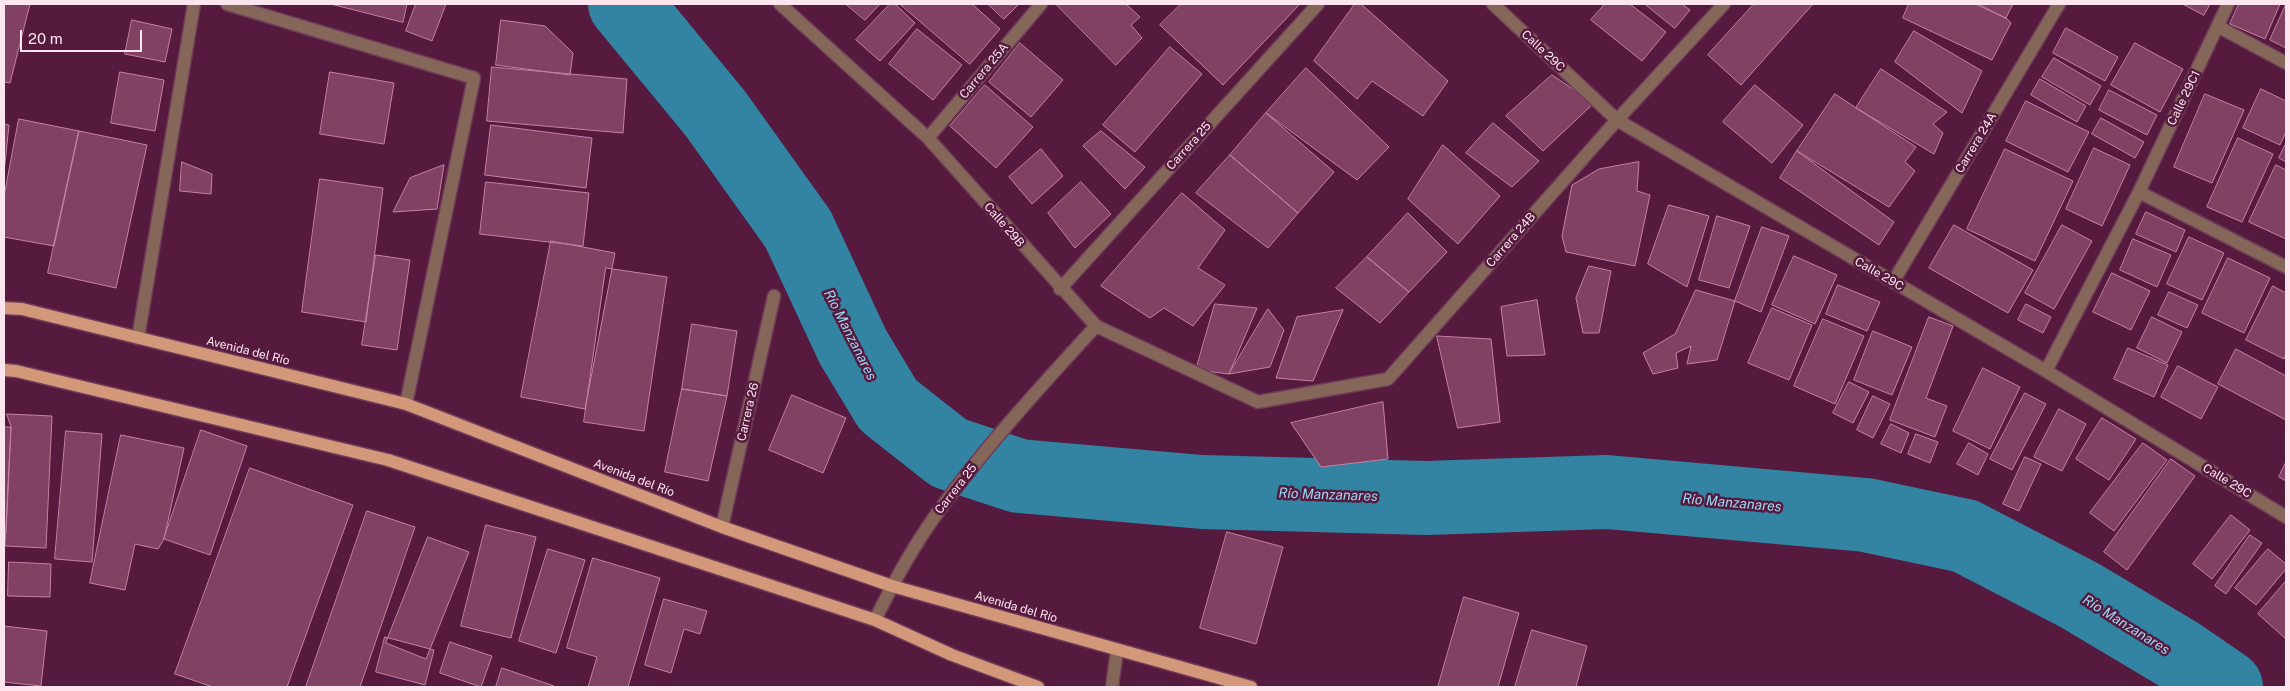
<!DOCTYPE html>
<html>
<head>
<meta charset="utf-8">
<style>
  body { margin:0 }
  #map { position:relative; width:2290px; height:691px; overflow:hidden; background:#551a3d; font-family:"Public Sans",sans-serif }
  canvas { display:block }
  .frame { position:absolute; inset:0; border:5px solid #fce5ef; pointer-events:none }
  .scale { position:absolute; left:20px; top:30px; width:122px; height:22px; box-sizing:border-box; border:2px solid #fce5ef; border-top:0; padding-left:6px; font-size:15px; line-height:18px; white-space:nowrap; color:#fce5ef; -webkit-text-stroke:4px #551a3d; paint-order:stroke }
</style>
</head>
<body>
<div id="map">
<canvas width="2290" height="691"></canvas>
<div class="frame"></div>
<div class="scale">20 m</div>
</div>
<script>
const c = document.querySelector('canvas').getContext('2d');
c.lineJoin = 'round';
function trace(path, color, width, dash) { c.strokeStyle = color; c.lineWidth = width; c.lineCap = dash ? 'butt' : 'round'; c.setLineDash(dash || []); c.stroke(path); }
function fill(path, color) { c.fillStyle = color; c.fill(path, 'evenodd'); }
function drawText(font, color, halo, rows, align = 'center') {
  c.font = font + ' "Public Sans",sans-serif'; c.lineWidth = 5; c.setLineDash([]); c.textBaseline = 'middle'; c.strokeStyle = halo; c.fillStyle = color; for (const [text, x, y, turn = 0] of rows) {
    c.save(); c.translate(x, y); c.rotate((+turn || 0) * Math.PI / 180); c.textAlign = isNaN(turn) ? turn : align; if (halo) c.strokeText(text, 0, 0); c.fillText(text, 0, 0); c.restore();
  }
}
trace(new Path2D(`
  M 625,4 L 715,113 L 798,229 L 853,347 L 888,405 L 949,453 L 1019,476 L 1202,492 L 1426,498 L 1607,492 L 1866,515 L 1965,536 L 2079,595 L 2178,654 L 2226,687`), '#3384a3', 74);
const building = new Path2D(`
  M 4,4 L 30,4 L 10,83 L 4,82 Z
  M 331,4 L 407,4 L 403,22 Z
  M 416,4 L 446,4 L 432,41 L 406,31 Z
  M 846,4 L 880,4 L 865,20 Z
  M 890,4 L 895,4 L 915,23 L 880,61 L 856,40 Z
  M 900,4 L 972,4 L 1000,29 L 970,64 Z
  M 988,4 L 1019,4 L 1004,19 Z
  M 1056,4 L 1126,4 L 1140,17 L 1131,25 L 1142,38 L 1116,65 Z
  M 1181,4 L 1298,4 L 1299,5 L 1223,85 L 1160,25 Z
  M 1355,4 L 1361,4 L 1448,81 L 1423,116 L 1372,81 L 1357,99 L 1314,61 Z
  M 1605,4 L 1630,4 L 1666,32 L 1642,61 L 1591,20 Z
  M 1645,4 L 1682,4 L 1690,10 L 1675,28 Z
  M 1754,4 L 1813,4 L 1741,85 L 1708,55 Z
  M 1909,4 L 1975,4 L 2006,18 L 2011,23 L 1992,60 L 1903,18 Z
  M 1979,4 L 2013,4 L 2006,18 Z
  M 2183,4 L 2210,4 L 2204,15 Z
  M 2239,4 L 2280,4 L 2265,39 L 2230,24 Z
  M 2286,4 L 2286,48 L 2270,40 Z
  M 132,20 L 172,29 L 165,62 L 125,54 Z
  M 501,20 L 545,26 L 573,53 L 570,75 L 496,65 Z
  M 2066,28 L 2118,57 L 2105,81 L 2053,53 Z
  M 917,29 L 962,65 L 933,100 L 889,64 Z
  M 1914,31 L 1982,71 L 1962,113 L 1895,62 Z
  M 1020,43 L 1063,80 L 1031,117 L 989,82 Z
  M 2135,43 L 2183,69 L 2160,112 L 2111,85 Z
  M 1170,47 L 1202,74 L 1135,152 L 1103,125 Z
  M 2054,58 L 2101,86 L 2090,105 L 2042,77 Z
  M 492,67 L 627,79 L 623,133 L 487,121 Z
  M 1306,68 L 1389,147 L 1357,180 L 1266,113 Z
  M 1881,69 L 1947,112 L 1933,124 L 1943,133 L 1934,154 L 1856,108 Z
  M 120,72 L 164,80 L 155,131 L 111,123 Z
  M 330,72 L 394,83 L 384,144 L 320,134 Z
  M 1552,75 L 1594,103 L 1543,151 L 1506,116 Z
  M 2040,79 L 2086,106 L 2077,122 L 2031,95 Z
  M 985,85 L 1033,127 L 996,168 L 950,126 Z
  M 1755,85 L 1803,125 L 1772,163 L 1723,122 Z
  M 2261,89 L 2286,101 L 2286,132 L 2280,145 L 2243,128 Z
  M 2109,90 L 2157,115 L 2147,135 L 2099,110 Z
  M 1835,94 L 1916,147 L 1905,162 L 1915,171 L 1889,207 L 1797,151 Z
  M 2205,94 L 2244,110 L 2212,183 L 2174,167 Z
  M 2026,101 L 2089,132 L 2068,172 L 2006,141 Z
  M 1266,113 L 1334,172 L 1298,213 L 1230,155 Z
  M 2101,118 L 2144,142 L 2135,158 L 2092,134 Z
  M 19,119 L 79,131 L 54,246 L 4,237 L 4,197 Z
  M 1493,123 L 1539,161 L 1512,187 L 1466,153 Z
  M 4,124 L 9,125 L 4,173 Z
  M 491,125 L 592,138 L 586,188 L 485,175 Z
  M 79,131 L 147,145 L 116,288 L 48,273 Z
  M 1101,131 L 1145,167 L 1125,189 L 1083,146 Z
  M 2238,138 L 2273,154 L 2242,222 L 2207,207 Z
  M 2286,143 L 2286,162 L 2279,158 Z
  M 1443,145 L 1500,196 L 1458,244 L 1408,199 Z
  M 2094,148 L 2130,165 L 2102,226 L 2066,209 Z
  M 1041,149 L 1063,176 L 1032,204 L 1009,177 Z
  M 2005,149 L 2073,181 L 2035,261 L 1967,229 Z
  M 1797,151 L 1894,222 L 1879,245 L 1780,178 Z
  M 1230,155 L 1298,213 L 1268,248 L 1196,193 Z
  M 182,162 L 212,174 L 211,194 L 180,191 Z
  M 1639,162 L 1637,191 L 1650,195 L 1635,266 L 1566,252 L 1562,236 L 1572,185 L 1599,169 Z
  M 444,165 L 437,209 L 393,212 L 410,178 Z
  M 2276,165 L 2286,170 L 2286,239 L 2249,222 Z
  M 320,179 L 383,188 L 366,322 L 302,312 Z
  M 486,182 L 589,193 L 583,246 L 480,234 Z
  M 1081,182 L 1111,214 L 1075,248 L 1048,213 Z
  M 1182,193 L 1225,230 L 1198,268 L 1225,285 L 1193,326 L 1164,308 L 1150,318 L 1101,286 Z
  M 1669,205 L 1709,216 L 1687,287 L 1648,264 Z
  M 2146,212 L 2185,230 L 2176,252 L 2136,234 Z
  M 1408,213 L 1447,252 L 1409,292 L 1367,257 Z
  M 1717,216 L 1750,226 L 1729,288 L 1699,280 Z
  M 1954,225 L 2033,270 L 2008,313 L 1929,268 Z
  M 2062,225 L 2092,241 L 2054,309 L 2025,293 Z
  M 1762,227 L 1789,236 L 1761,312 L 1735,301 Z
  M 2189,237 L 2224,253 L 2202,300 L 2167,284 Z
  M 2133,239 L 2171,255 L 2157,287 L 2120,270 Z
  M 551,241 L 615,253 L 585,409 L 521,397 Z
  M 376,255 L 410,260 L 397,350 L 362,345 Z
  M 1794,256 L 1837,275 L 1815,324 L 1772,305 Z
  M 1367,257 L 1409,292 L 1380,323 L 1336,288 Z
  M 2228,258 L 2270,278 L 2244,333 L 2202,313 Z
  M 1589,266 L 1611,271 L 1599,333 L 1583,333 L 1576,298 Z
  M 606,268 L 667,277 L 644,431 L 584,422 Z
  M 2112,273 L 2150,291 L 2131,330 L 2093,312 Z
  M 1838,285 L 1880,302 L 1867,331 L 1826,314 Z
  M 2273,286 L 2286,293 L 2286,354 L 2284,359 L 2246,340 Z
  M 1696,290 L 1735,301 L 1717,360 L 1687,364 L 1691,346 L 1676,353 L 1678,368 L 1653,374 L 1643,353 L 1675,334 Z
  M 2169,292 L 2198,305 L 2187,328 L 2158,315 Z
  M 1537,300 L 1545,355 L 1507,356 L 1501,307 Z
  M 1215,304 L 1257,308 L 1229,374 L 1196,370 Z
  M 2026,304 L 2051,317 L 2043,333 L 2018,320 Z
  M 1772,308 L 1812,325 L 1789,380 L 1748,363 Z
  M 1268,309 L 1284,330 L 1270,367 L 1229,374 Z
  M 1343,310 L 1313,381 L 1276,378 L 1297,317 Z
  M 1929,317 L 1953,326 L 1926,398 L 1947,406 L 1935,437 L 1890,420 Z
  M 2152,317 L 2182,332 L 2167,363 L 2137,348 Z
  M 1823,319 L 1864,336 L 1835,404 L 1794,386 Z
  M 692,324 L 737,331 L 727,396 L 682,389 Z
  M 1873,331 L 1912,347 L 1892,395 L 1854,380 Z
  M 1437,336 L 1491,339 L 1500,422 L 1458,428 Z
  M 2128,348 L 2168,365 L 2154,397 L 2114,379 Z
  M 2236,349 L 2286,376 L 2286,420 L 2218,384 Z
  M 2178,366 L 2218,387 L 2201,419 L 2161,397 Z
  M 1983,368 L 2020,387 L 1990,449 L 1953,431 Z
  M 1849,382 L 1869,392 L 1853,423 L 1833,413 Z
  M 682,389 L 727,396 L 708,481 L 665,472 Z
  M 2025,393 L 2046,404 L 2012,470 L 1990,459 Z
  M 792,395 L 846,418 L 823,473 L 769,450 Z
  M 1873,396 L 1890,404 L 1873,438 L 1857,430 Z
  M 1383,402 L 1388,459 L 1321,467 L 1291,423 Z
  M 2059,409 L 2086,424 L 2062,471 L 2034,457 Z
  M 7,414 L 52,416 L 46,548 L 5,546 L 11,427 Z
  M 2102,418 L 2136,439 L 2109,480 L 2076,459 Z
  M 1891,424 L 1909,433 L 1901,453 L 1881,444 Z
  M 4,427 L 11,427 L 6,533 L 4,533 Z
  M 201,430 L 247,446 L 210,555 L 164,539 Z
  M 66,431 L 102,434 L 92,562 L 55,559 Z
  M 1916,434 L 1938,442 L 1930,463 L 1908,454 Z
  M 121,435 L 184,448 L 164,539 L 158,549 L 135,544 L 125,590 L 90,583 Z
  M 1969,443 L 1988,454 L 1978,475 L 1957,464 Z
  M 2143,443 L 2167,460 L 2114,531 L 2090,513 Z
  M 2025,457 L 2041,464 L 2019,511 L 2003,504 Z
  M 2171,459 L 2195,476 L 2127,570 L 2104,552 Z
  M 2286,462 L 2286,481 L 2279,477 Z
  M 250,468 L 353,505 L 287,687 L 213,687 L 175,674 Z
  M 367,511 L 415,527 L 360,687 L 306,687 Z
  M 2231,515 L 2250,530 L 2212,579 L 2193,564 Z
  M 486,525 L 536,537 L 511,638 L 461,626 Z
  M 1227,532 L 1283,547 L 1256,644 L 1200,628 Z
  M 2250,535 L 2262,543 L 2226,594 L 2215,586 Z
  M 428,537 L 469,552 L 426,659 L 386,643 Z
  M 548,549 L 585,560 L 556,653 L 519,641 Z
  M 2268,549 L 2286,564 L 2286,569 L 2256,605 L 2235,588 Z
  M 593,558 L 660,578 L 628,687 L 588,687 L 597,657 L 567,648 Z
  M 9,562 L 51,564 L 50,597 L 8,596 Z
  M 2286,581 L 2286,639 L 2258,614 Z
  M 1464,597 L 1519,613 L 1498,687 L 1438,687 Z
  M 664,599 L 707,611 L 700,634 L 684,629 L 671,673 L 645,665 Z
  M 4,626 L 47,631 L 41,686 L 4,682 Z
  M 1532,630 L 1587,646 L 1576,687 L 1515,687 Z
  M 385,637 L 434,650 L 425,685 L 376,672 Z
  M 450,642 L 492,656 L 481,687 L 440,673 Z
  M 502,668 L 554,686 L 553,687 L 496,687 Z`);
fill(building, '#804163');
trace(building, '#c781a5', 1);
const minor = new Path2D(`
  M 227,4 L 474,78 L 406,404
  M 780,4 L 928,138 L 1096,326 L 1258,402 L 1388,379 L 1617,120 L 1724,4
  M 1493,4 L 1617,120 L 2046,371 L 2286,517
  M 2219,27 L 2286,63
  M 928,138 L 1041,4
  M 2139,192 L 2286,267
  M 1893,282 L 2059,4
  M 1060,289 L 1318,4
  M 138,338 L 194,4
  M 2046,371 L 2139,192 L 2228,4
  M 722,527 L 774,296
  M 875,620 C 893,583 914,545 938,512 C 986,446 1041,386 1096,326
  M 1112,687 L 1117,650`);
const major = new Path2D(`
  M 4,308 L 22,309 L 406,404 L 722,527 L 892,586 L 1251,687
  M 4,370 L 16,371 L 388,460 L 875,620 L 952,655 L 1038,687`);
trace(minor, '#703a59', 15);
trace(major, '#703a59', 15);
trace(minor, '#846759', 12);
trace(major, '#d3987a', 12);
drawText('12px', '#fce5ef', '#551a3d', [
  ["Calle 29C",1543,51,43],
  ["Carrera 25A",984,71,-50],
  ["Calle 29C1",2184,98,-64],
  ["Carrera 24A",1976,143,-59],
  ["Carrera 25",1189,146,-48],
  ["Calle 29B",1004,225,49],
  ["Carrera 24B",1511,240,-49],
  ["Calle 29C",1879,274,30],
  ["Avenida del Río",248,351,14],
  ["Carrera 26",748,412,-77],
  ["Avenida del Río",634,478,21],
  ["Calle 29C",2227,481,31],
  ["Carrera 25",956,489,-52],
  ["Avenida del Río",1016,607,16]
]);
drawText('italic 14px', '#9bd8f4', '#551a3d', [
  ["Río Manzanares",850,335,63],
  ["Río Manzanares",1328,495,2],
  ["Río Manzanares",1732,503,5],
  ["Río Manzanares",2126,625,32]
]);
</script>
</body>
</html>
